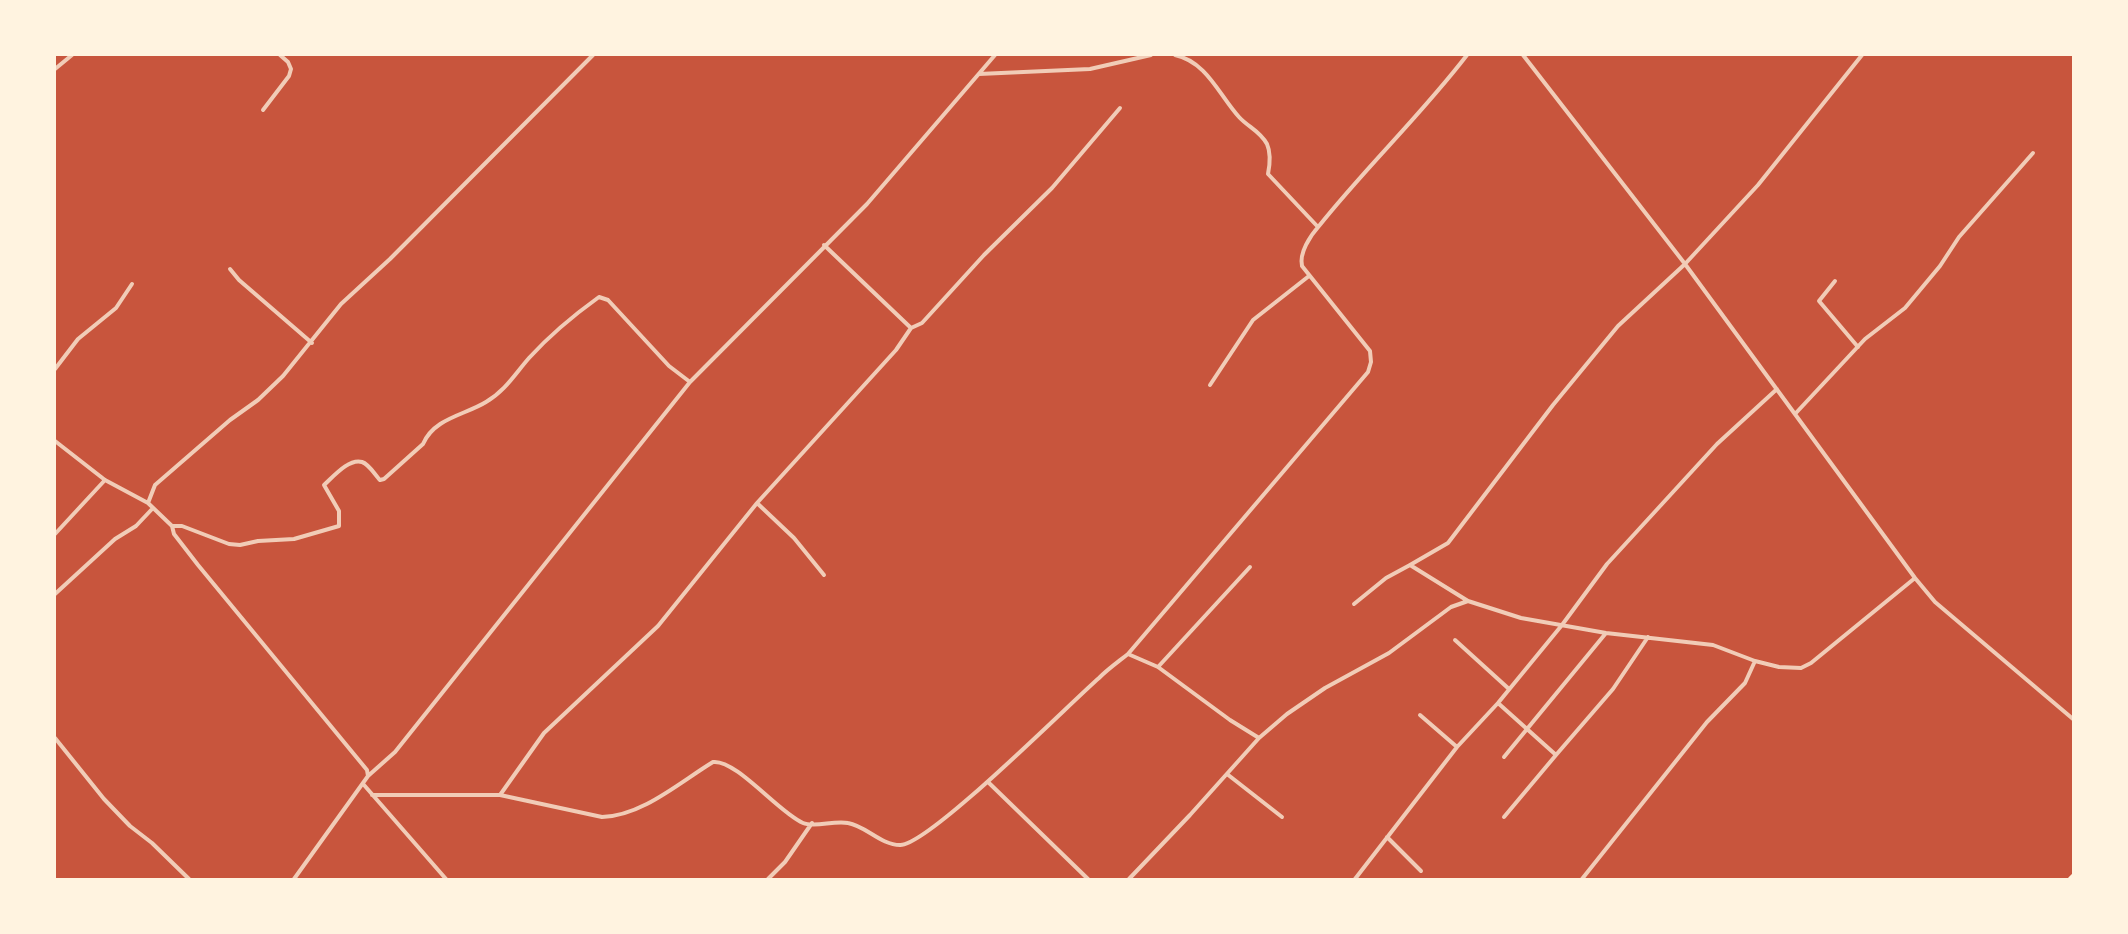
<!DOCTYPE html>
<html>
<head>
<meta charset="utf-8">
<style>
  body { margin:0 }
  #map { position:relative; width:2128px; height:934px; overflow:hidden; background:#c8553d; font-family:"Asap Condensed",sans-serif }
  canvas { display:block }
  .frame { position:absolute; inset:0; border:56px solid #fff3e0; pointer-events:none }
</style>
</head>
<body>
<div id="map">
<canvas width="2128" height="934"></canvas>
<div class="frame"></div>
</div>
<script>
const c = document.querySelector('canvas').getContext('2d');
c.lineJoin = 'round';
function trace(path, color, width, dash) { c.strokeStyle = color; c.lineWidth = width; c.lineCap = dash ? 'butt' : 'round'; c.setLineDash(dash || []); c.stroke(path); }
trace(new Path2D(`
  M 1175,55 C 1207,62 1219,95 1239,117 C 1248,127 1260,131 1267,144 C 1271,153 1270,164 1268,174 L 1318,227
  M 1523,55 L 1685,264 L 1915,578 L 1935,602 L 2073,719
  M 55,69 L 72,55
  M 979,74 L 1090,69 L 1151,55
  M 263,110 L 289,76 L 291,69 L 288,62 L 280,55
  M 824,245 L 911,328 L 922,323 L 984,255 L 1052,188 L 1120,108
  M 230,269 L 239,280 L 312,343
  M 1835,281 L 1819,301 L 1858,347
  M 55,369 L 78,339 L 116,308 L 132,284
  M 1210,385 L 1253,320 L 1309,276
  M 1795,414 L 1865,339 L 1905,308 L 1940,266 L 1959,237 L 2033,153
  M 55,441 L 105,480 L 148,503 L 172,526 L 174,534 L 198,565 L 367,770 L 368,776
  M 148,503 L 155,485 L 230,420 L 258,400 L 283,376 L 341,304 L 390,259 L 593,55
  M 757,503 L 794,538 L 824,575
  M 172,526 L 182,526 L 229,544 L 240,545 L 258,541 L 294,539 L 339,526 L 339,511 L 324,485 C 333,477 349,458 362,462 C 369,464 375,475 380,480 L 384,479 L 423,444 C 434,418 465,415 486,402 C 505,391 515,374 529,358 C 549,336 574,315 599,297 L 608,300 L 669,366 L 690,382
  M 55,534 L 105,480
  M 55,594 L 115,539 L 136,526 L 153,508
  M 1468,601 L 1410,565 L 1448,543 L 1553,405 L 1618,326 L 1685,264 L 1758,185 L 1862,55
  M 1354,604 L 1386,578 L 1410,565
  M 1455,640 L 1509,689
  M 1128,654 L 1368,372 L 1371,362 L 1370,351 L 1302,266 C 1299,253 1310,236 1319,226 C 1366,167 1421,115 1467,55
  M 1158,667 L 1250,567
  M 1498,703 L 1556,755 L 1613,689 L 1648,637
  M 1420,715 L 1457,747
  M 55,738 L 104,799 L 130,826 L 152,843 L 189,879
  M 1504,757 L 1606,633
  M 1227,774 L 1282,817
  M 988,782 L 1088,879
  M 364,785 L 446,879
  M 372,795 L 500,795 L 602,817 C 642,816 680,782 713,762 C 736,759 779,813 803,823 C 815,828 834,820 848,823 C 866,826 881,845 900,845 C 928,846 1069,704 1099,678 C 1108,669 1118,662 1128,654 L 1158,667 L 1230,720 L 1259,738 L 1287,714 L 1325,688 L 1389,653 L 1451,607 L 1468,601 L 1521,618 L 1606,633 L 1713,645 L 1755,661 L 1779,667 L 1801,668 L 1811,663 L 1915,578
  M 500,795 L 544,733 L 658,626 L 757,503 L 896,350 L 911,328
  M 1504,817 L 1556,755
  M 1387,837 L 1421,871
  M 294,879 L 368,776 L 395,752 L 690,382 L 867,204 L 995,55
  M 768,879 L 785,862 L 812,823
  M 1129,879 L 1190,815 L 1259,738
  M 1355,879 L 1457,747 L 1498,703 L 1562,625 L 1607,564 L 1717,444 L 1777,389
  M 1582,879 L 1707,722 L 1745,683 L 1755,661`), '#f1ccb7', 4);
trace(new Path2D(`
  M 2071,879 L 2073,877`), '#fff3e0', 6);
</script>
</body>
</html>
